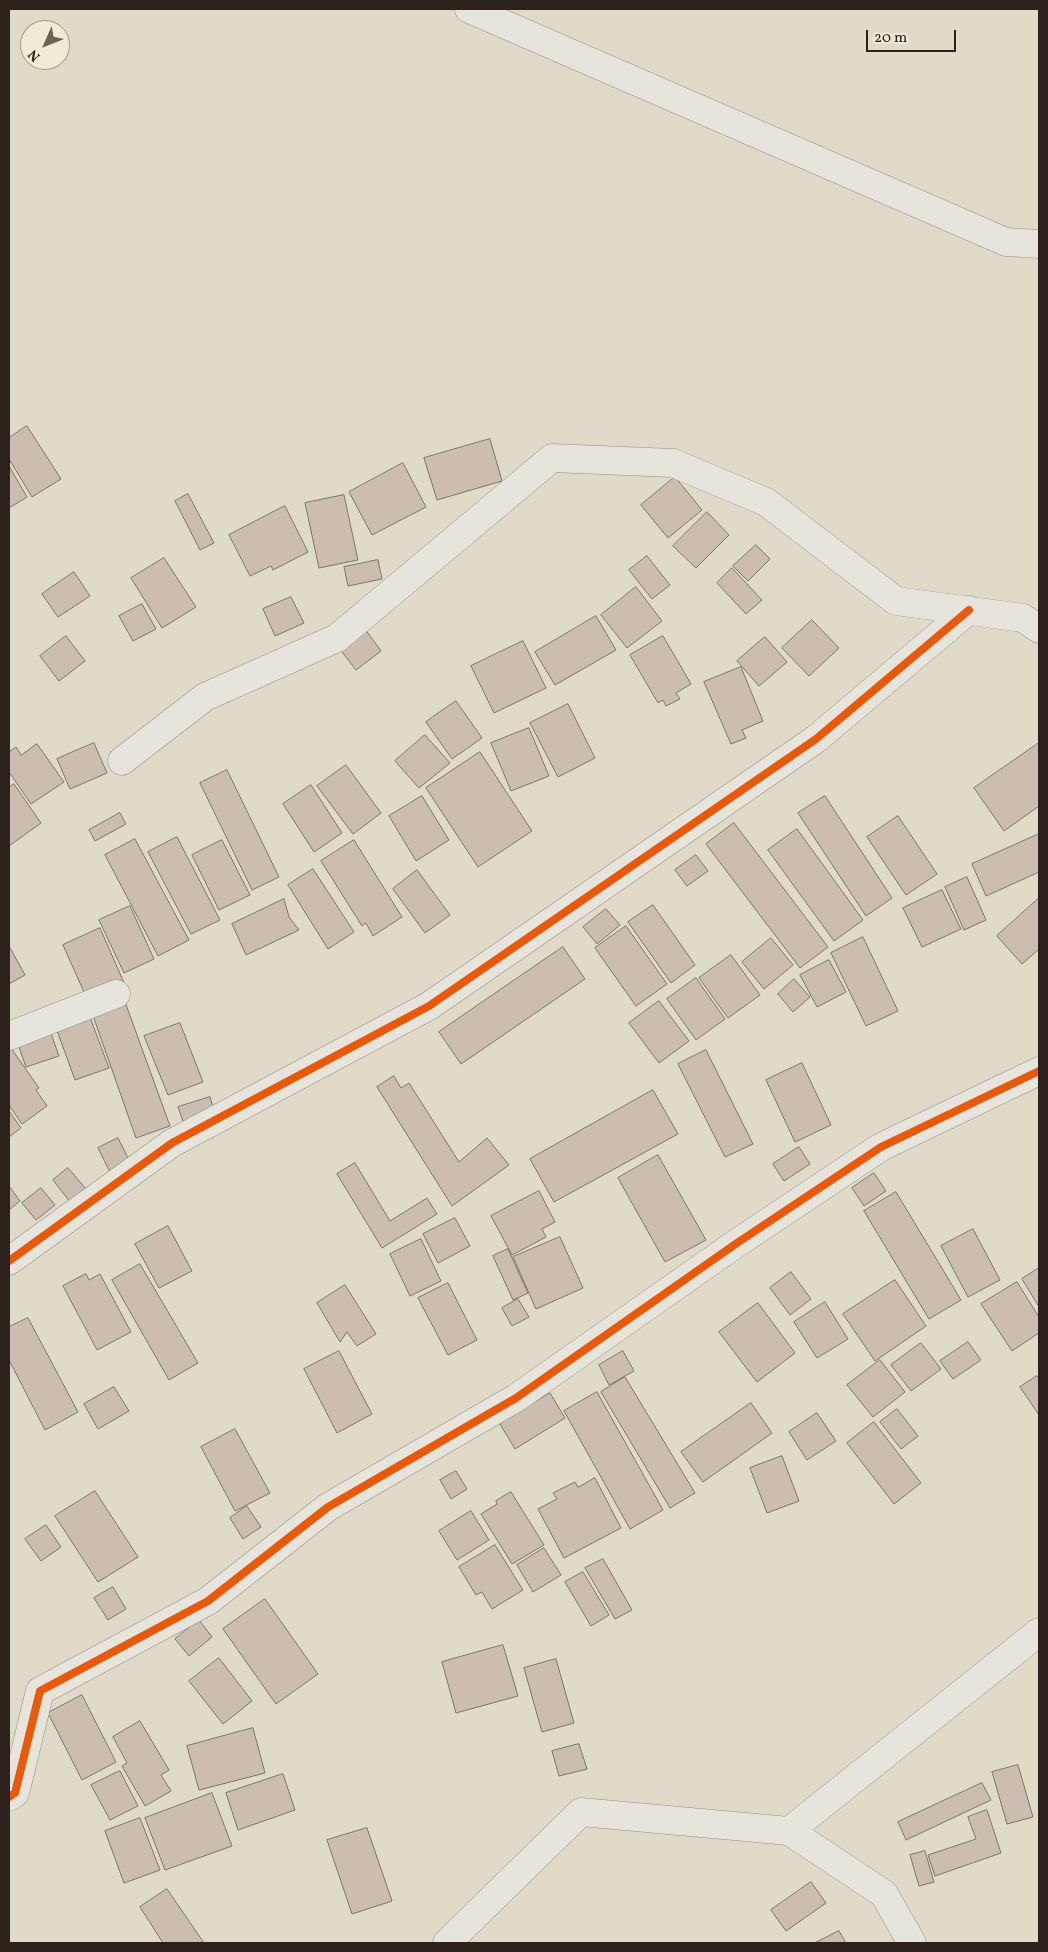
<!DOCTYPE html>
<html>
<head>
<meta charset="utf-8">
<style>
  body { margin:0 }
  #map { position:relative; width:1048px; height:1952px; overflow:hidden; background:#e0dac8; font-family:Vollkorn,serif }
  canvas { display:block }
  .frame { position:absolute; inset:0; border:10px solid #2c221b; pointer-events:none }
  .north { position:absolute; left:20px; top:20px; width:50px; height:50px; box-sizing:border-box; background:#f1ebd5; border:1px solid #a29b8b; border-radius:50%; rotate:226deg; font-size:14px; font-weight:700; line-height:20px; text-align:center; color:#2c221b }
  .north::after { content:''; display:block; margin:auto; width:18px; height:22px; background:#6b6258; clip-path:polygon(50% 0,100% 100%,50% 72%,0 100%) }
  .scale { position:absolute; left:866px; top:30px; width:90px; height:22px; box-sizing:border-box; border:2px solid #2c221b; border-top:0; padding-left:6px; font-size:15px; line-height:18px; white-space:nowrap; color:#2c221b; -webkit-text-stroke:4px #f1ebd5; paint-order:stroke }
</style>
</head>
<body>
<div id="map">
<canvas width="1048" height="1952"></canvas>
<div class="frame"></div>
<div class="north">N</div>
<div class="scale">20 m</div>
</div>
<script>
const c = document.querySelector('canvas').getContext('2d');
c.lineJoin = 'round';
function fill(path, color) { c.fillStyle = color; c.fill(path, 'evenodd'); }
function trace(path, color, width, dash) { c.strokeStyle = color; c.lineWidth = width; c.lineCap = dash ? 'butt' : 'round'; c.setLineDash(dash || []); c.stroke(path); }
const building = new Path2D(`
  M 27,426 L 61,479 L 32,497 L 9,459 L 9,438 Z
  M 490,439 L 502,481 L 437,500 L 424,458 Z
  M 403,463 L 426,507 L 372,535 L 349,492 Z
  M 9,466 L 27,497 L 9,508 Z
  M 675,477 L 702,510 L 668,538 L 641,505 Z
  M 188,494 L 214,543 L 200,550 L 175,501 Z
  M 344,495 L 358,560 L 319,568 L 305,503 Z
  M 285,506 L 308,552 L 273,570 L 271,566 L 250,576 L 229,535 Z
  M 707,512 L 729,535 L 696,568 L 673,546 Z
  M 756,545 L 770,559 L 748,581 L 733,566 Z
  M 647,556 L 670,585 L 652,599 L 629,570 Z
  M 164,558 L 196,607 L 162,628 L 131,578 Z
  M 378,560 L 382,579 L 348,586 L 344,567 Z
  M 732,568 L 762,600 L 746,614 L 717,583 Z
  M 74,572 L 90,596 L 58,617 L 42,594 Z
  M 636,587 L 662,621 L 627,648 L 601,615 Z
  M 291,597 L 304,623 L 275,636 L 263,609 Z
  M 142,604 L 156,629 L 133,641 L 119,616 Z
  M 596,616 L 616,650 L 555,685 L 535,652 Z
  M 812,620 L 839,648 L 809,676 L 782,648 Z
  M 365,629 L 381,651 L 356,670 L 339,648 Z
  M 66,636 L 85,661 L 59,681 L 40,656 Z
  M 663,636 L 691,684 L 676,693 L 680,699 L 666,706 L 663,700 L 658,703 L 630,655 Z
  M 765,637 L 787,662 L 759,686 L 737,661 Z
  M 523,641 L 546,688 L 494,713 L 471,666 Z
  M 741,667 L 763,721 L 742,730 L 746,738 L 731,744 L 704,682 Z
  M 456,701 L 482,738 L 452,759 L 426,722 Z
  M 568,704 L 595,758 L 558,777 L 530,723 Z
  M 529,728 L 549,776 L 511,791 L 491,743 Z
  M 425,735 L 450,763 L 419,788 L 395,761 Z
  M 94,743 L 107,773 L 70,789 L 57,759 Z
  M 1039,743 L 1039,806 L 1004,831 L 974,788 Z
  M 37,744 L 64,782 L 31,804 L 9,772 L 9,752 L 16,747 L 21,755 Z
  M 480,752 L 532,831 L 478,867 L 426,788 Z
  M 346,765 L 381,813 L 353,834 L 317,786 Z
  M 227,770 L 279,877 L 252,890 L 200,783 Z
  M 14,784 L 41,823 L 9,846 L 9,788 Z
  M 311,785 L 342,833 L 314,852 L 283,804 Z
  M 422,796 L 449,840 L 416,861 L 389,816 Z
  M 825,796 L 892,898 L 866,916 L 798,813 Z
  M 120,813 L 126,824 L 95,841 L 89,830 Z
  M 898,816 L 937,874 L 906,895 L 867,837 Z
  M 734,823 L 828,947 L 800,968 L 706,844 Z
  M 797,829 L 863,920 L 834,941 L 768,850 Z
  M 1039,834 L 1039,872 L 986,896 L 972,864 Z
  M 177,837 L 220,920 L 191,934 L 148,852 Z
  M 135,839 L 189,940 L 158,956 L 105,855 Z
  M 222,840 L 250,895 L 219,910 L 192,855 Z
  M 354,840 L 402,917 L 373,936 L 366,923 L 362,926 L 321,861 Z
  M 696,855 L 708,871 L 687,886 L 675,870 Z
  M 313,869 L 354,932 L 328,949 L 288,885 Z
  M 417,870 L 450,915 L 425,933 L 393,889 Z
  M 967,877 L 986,920 L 964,930 L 945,887 Z
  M 942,890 L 961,929 L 922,947 L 903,908 Z
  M 1039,898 L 1039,949 L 1022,964 L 997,936 Z
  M 284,899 L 289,917 L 299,930 L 246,955 L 232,924 Z
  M 653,905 L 695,965 L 671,983 L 628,922 Z
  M 130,906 L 154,959 L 124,973 L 99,920 Z
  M 606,909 L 620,925 L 597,944 L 583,927 Z
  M 626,926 L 667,984 L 636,1006 L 595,948 Z
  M 100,928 L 125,985 L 88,1001 L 63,945 Z
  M 863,937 L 898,1011 L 866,1026 L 831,953 Z
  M 771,938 L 793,965 L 764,989 L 742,962 Z
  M 9,946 L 25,975 L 9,984 Z
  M 563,947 L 585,979 L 461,1064 L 439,1032 Z
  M 731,955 L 760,995 L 728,1018 L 699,978 Z
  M 829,960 L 846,992 L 817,1007 L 800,975 Z
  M 696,978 L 725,1019 L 696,1040 L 667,999 Z
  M 794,979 L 810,997 L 793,1012 L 778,994 Z
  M 124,999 L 170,1126 L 136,1138 L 91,1010 Z
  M 659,1001 L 689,1041 L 659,1063 L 629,1023 Z
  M 88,1012 L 109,1068 L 75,1080 L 55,1025 Z
  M 180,1023 L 203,1082 L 168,1095 L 144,1036 Z
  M 48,1025 L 59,1056 L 26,1067 L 15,1036 Z
  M 11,1048 L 39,1088 L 36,1090 L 47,1106 L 22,1124 L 9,1105 L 9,1050 Z
  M 706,1050 L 753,1144 L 725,1157 L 678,1064 Z
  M 802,1063 L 831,1125 L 795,1142 L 766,1080 Z
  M 394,1076 L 401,1088 L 409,1083 L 459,1162 L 487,1138 L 509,1165 L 452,1206 L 377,1087 Z
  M 653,1090 L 678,1134 L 554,1202 L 530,1159 Z
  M 210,1097 L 216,1117 L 185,1127 L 178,1107 Z
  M 9,1111 L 21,1128 L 9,1137 Z
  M 118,1138 L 131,1164 L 111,1174 L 98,1148 Z
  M 799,1147 L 810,1164 L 784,1181 L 773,1164 Z
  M 658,1155 L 706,1240 L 665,1262 L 618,1178 Z
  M 355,1163 L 390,1221 L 427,1198 L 437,1214 L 382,1248 L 337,1174 Z
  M 68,1168 L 86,1189 L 70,1202 L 53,1180 Z
  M 874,1173 L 886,1191 L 864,1206 L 852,1188 Z
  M 9,1186 L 20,1201 L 9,1210 Z
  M 41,1188 L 55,1205 L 36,1220 L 22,1203 Z
  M 539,1191 L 555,1222 L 542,1229 L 546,1237 L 512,1255 L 491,1216 Z
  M 896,1192 L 961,1300 L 929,1319 L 864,1211 Z
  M 455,1218 L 470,1246 L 438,1263 L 423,1234 Z
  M 168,1226 L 192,1271 L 159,1288 L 135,1244 Z
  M 973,1229 L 1000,1280 L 968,1297 L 941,1246 Z
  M 560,1237 L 583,1288 L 536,1309 L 513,1257 Z
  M 421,1239 L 441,1281 L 410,1296 L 390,1254 Z
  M 508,1249 L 528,1293 L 513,1300 L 493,1256 Z
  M 140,1264 L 198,1363 L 169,1380 L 112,1280 Z
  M 1039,1268 L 1039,1307 L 1022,1279 Z
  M 791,1272 L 811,1299 L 790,1315 L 770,1288 Z
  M 86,1274 L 89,1280 L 100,1274 L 131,1332 L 97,1350 L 63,1286 Z
  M 895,1280 L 926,1326 L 875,1361 L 843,1314 Z
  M 1017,1282 L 1039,1317 L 1039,1333 L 1012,1351 L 981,1304 Z
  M 448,1283 L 477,1340 L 448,1355 L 418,1298 Z
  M 345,1285 L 376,1334 L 357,1346 L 347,1332 L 340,1342 L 317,1303 Z
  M 518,1299 L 529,1317 L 512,1326 L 502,1308 Z
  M 825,1302 L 848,1339 L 817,1358 L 794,1322 Z
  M 758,1303 L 795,1353 L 757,1382 L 719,1332 Z
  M 28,1318 L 78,1412 L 45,1430 L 9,1360 L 9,1327 Z
  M 968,1342 L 981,1360 L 953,1379 L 940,1361 Z
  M 921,1343 L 941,1369 L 911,1391 L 891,1365 Z
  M 339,1351 L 372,1414 L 337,1433 L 304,1369 Z
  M 623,1351 L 634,1371 L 609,1385 L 599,1365 Z
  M 880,1360 L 905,1392 L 873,1417 L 847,1385 Z
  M 1037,1376 L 1039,1379 L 1039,1415 L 1020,1387 Z
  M 625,1377 L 695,1493 L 670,1508 L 601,1392 Z
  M 114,1387 L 129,1411 L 98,1429 L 84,1404 Z
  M 597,1392 L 663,1510 L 630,1529 L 564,1411 Z
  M 550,1393 L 565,1418 L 515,1449 L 500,1424 Z
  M 751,1403 L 772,1433 L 703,1482 L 681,1452 Z
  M 897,1409 L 918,1436 L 901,1449 L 880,1422 Z
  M 817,1413 L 836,1441 L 807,1460 L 789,1432 Z
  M 874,1422 L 921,1483 L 894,1504 L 847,1443 Z
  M 235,1429 L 270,1493 L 235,1511 L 201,1447 Z
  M 782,1456 L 799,1501 L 767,1513 L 750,1468 Z
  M 456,1471 L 467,1489 L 451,1499 L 440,1480 Z
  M 595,1478 L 621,1528 L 564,1558 L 538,1509 L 557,1499 L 553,1493 L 575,1482 L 578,1487 Z
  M 95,1491 L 138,1557 L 98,1582 L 55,1516 Z
  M 511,1492 L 544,1545 L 512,1564 L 481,1514 L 497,1504 L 496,1501 Z
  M 247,1506 L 261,1527 L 243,1539 L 230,1518 Z
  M 471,1511 L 489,1540 L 457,1560 L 439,1531 Z
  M 46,1525 L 61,1547 L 41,1561 L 25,1539 Z
  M 495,1545 L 523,1590 L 492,1609 L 482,1592 L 476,1595 L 459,1567 Z
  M 544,1548 L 561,1575 L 533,1592 L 517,1565 Z
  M 603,1559 L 632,1610 L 615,1619 L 585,1568 Z
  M 583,1572 L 609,1615 L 591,1626 L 565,1582 Z
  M 113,1587 L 126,1609 L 108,1620 L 94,1598 Z
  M 265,1599 L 318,1674 L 276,1704 L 223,1629 Z
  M 199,1620 L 212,1637 L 189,1656 L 175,1639 Z
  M 503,1645 L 518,1696 L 456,1713 L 442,1662 Z
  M 219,1658 L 252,1701 L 223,1724 L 189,1681 Z
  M 556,1659 L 574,1723 L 542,1732 L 524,1668 Z
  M 82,1695 L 116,1762 L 82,1780 L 48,1713 Z
  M 140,1721 L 169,1770 L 161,1775 L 171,1791 L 145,1806 L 122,1766 L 127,1763 L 113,1737 Z
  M 253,1728 L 265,1773 L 199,1790 L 187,1746 Z
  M 579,1744 L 587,1769 L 559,1776 L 552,1751 Z
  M 1018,1765 L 1033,1817 L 1007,1824 L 992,1772 Z
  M 120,1771 L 138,1806 L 110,1820 L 91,1785 Z
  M 283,1774 L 295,1810 L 238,1830 L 226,1793 Z
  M 982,1783 L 991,1800 L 906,1840 L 898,1822 Z
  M 212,1793 L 232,1846 L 165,1870 L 145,1818 Z
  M 987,1810 L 1001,1853 L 935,1876 L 928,1855 L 976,1839 L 968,1817 Z
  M 140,1818 L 160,1870 L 124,1883 L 105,1831 Z
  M 367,1828 L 392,1901 L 352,1914 L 327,1840 Z
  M 925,1851 L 934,1882 L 919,1886 L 910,1855 Z
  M 811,1882 L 826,1903 L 786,1931 L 771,1910 Z
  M 167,1889 L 204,1943 L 163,1943 L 140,1907 Z
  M 839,1931 L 846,1943 L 815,1943 Z`);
fill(building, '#cbbdaf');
trace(building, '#7a756c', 1);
const minor = new Path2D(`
  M 469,9 L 1006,242 L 1039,244
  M 122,761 L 205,697 L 337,638 L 552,458 L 673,463 L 766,502 L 896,601 L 1023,618 L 1039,629
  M 9,1036 L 116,994
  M 9,1261 L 172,1143 L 429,1006 L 816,739 L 969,610
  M 9,1797 L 15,1793 L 40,1691 L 208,1601 L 328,1507 L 516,1398 L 737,1243 L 881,1147 L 1039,1071
  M 789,1831 L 884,1894 L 912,1943
  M 447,1943 L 581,1812 L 789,1831 L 1039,1632`);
trace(minor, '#938f84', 29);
trace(minor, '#e7e4db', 28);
trace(new Path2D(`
  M 9,1261 L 172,1143 L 429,1006 L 816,739 L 969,610
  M 9,1797 L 15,1793 L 40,1691 L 208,1601 L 328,1507 L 516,1398 L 737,1243 L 881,1147 L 1039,1071`), '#e8590c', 8);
</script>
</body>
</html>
